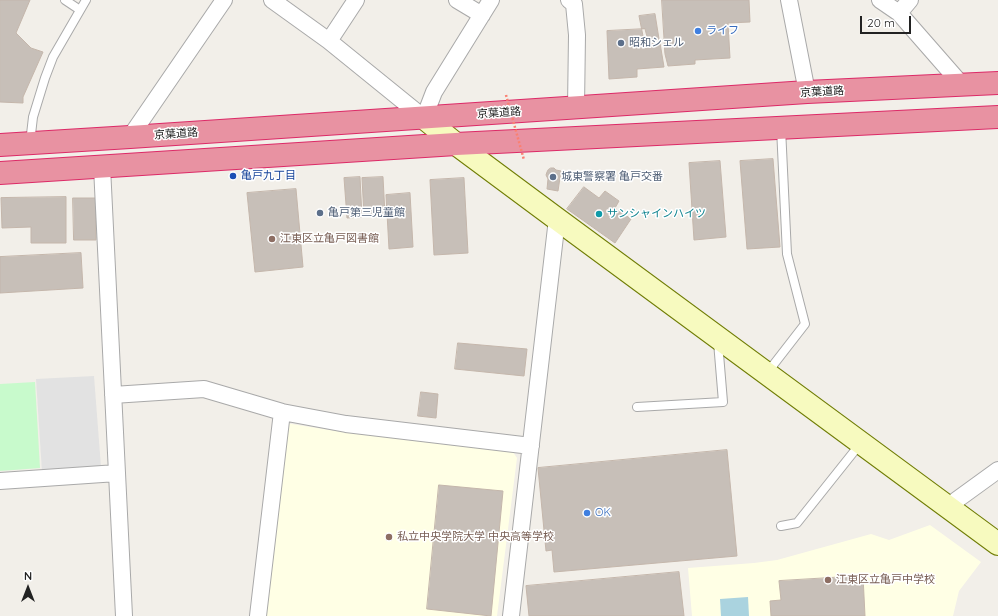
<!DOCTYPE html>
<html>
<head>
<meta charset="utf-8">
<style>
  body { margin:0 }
  #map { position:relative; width:998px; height:616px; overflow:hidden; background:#f2efe9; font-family:Quicksand,sans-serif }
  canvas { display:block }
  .north { position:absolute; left:8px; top:568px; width:40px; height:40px; -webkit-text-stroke:3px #fff; paint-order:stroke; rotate:0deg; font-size:11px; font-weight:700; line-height:16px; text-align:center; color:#222 }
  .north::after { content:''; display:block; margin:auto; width:14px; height:18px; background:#222; clip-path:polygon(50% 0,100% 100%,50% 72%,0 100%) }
  .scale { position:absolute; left:860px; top:16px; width:51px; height:18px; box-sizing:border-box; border:2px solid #222; border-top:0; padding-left:5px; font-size:12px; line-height:14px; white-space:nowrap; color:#222; -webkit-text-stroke:3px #fff; paint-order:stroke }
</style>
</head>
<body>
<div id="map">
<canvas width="998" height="616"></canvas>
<div class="north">N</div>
<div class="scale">20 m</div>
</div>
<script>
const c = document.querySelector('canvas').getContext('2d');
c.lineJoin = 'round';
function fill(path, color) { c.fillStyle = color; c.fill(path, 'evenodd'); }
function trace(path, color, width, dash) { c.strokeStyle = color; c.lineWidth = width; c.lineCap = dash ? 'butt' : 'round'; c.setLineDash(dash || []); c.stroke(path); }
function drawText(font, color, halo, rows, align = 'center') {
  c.font = font + ' Quicksand,"Noto Sans JP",sans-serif'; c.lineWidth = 3; c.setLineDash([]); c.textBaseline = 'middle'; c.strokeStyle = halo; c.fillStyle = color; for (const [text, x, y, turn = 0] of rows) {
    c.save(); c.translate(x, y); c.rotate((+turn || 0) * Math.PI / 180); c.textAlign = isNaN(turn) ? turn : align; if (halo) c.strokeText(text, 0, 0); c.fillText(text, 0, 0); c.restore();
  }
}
fill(new Path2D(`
  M 285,423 L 342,432 L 513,452 L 517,458 L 497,616 L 262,616 Z
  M 930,525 L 981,562 L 959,591 L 953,616 L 692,616 L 688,568 L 754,563 L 777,560 L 871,534 L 889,540 Z`), '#ffffe5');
fill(new Path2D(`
  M 35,382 L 40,468 L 0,471 L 0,384 Z`), '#c8facc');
fill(new Path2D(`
  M 94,376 L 101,467 L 42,472 L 36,379 Z`), '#e2e2e2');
fill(new Path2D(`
  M 748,597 L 749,616 L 721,616 L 720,599 Z`), '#aad3df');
const building = new Path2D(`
  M 0,0 L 30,0 L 16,33 L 31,48 L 43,52 L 23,97 L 23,103 L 0,102 Z
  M 662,0 L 749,0 L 750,22 L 728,23 L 730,58 L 695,60 L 695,64 L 668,66 L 665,54 Z
  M 655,14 L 659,39 L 644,41 L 639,16 Z
  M 645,29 L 649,44 L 660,43 L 664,67 L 637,69 L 637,77 L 609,79 L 607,31 Z
  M 773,159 L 780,247 L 747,249 L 740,161 Z
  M 720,161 L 726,237 L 694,240 L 689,163 Z
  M 551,168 L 554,168 L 556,170 L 561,171 L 558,191 L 547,189 L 548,179 L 546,175 L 547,172 L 548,170 Z
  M 360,177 L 362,217 L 347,218 L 344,178 Z
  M 383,177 L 385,215 L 364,216 L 362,178 Z
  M 464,178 L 468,253 L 434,255 L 430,180 Z
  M 584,187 L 599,198 L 605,191 L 619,201 L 615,208 L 631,219 L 615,243 L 567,209 Z
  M 296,189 L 303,267 L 255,272 L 247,193 Z
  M 410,193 L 413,247 L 389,249 L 386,195 Z
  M 66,197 L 66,243 L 31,243 L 31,227 L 2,228 L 1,198 Z
  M 73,198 L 96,198 L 96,240 L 74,240 Z
  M 81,253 L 83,288 L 0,293 L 0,257 Z
  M 458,343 L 527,349 L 524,376 L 455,369 Z
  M 421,392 L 438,394 L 436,418 L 418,416 Z
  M 727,450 L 737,556 L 554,572 L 552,550 L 546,551 L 538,468 Z
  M 439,485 L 503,491 L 491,616 L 427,609 Z
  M 679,572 L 684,616 L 529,616 L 526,586 Z
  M 863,576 L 865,616 L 771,616 L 770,601 L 781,600 L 779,581 Z`);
fill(building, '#c7bfb8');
trace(building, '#c4b6ab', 1);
const lane = new Path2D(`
  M 65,0 L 80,10
  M 30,143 L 33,117 L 45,78 L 53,57 L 86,0
  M 767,373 L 805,324 L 787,254 L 781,128
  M 637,407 L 723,402 L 718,342
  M 781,526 L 797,523 L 860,444`);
const street = new Path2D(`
  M 272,0 L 329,41 L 424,118 L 434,92 L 491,0
  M 457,0 L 482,15
  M 569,0 L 574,4 L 577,35 L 576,107
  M 789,0 L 807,92
  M 880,0 L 899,13 L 962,85
  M 899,13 L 910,0
  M 329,41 L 356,0
  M 130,137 L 224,0
  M 102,167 L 124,616
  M 113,395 L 204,389 L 282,412 L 346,424 L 531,446
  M 0,481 L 117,473
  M 947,507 L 998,470
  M 258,616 L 282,412
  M 511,616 L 557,219`);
const secondary = new Path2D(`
  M 424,118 L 456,144 L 557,219 L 998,544`);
const highway = new Path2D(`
  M 0,145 L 130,137 L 807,92 L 998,83
  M 0,173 L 456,144 L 998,117`);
trace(lane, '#a9a9a9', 10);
trace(street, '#a9a9a9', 18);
trace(secondary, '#707d05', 24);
trace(highway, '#dc2a67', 24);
trace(lane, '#fff', 8);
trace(street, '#fff', 16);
trace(secondary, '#f7fabf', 22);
trace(highway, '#e892a2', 22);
trace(new Path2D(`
  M 506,95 L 524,160`), '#fa8072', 2.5, [2, 2]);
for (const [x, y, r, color] of [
  [698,31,4,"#3f7fe0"],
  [621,43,4,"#5c6f8a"],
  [233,176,4,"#1a4fb4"],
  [553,177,4,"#5c6f8a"],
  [320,213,4,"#5c6f8a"],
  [599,214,4,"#0f9aa8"],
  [272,239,4,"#8d6e63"],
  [587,513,4,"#3f7fe0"],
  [389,537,4,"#8d6e63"],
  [828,580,4,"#8d6e63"]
]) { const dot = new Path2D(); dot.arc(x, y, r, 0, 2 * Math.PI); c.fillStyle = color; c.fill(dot); trace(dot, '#fff', 1.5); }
drawText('11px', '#366cbe', '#fff', [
  ["ライフ",706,31],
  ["OK",595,513]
], 'left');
drawText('11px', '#4e5e75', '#fff', [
  ["昭和シェル",629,43],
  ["城東警察署 亀戸交番",561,177],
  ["亀戸第三児童館",328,213]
], 'left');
drawText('11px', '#222', '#fff', [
  ["京葉道路",822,92,-3],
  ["京葉道路",499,113,-4],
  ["京葉道路",176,134,-4]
]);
drawText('11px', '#164399', '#fff', [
  ["亀戸九丁目",241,176]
], 'left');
drawText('11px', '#0d838f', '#fff', [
  ["サンシャインハイツ",607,214]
], 'left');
drawText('11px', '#785e54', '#fff', [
  ["江東区立亀戸図書館",280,239],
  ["私立中央学院大学 中央高等学校",397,537],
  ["江東区立亀戸中学校",836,580]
], 'left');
</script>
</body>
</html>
